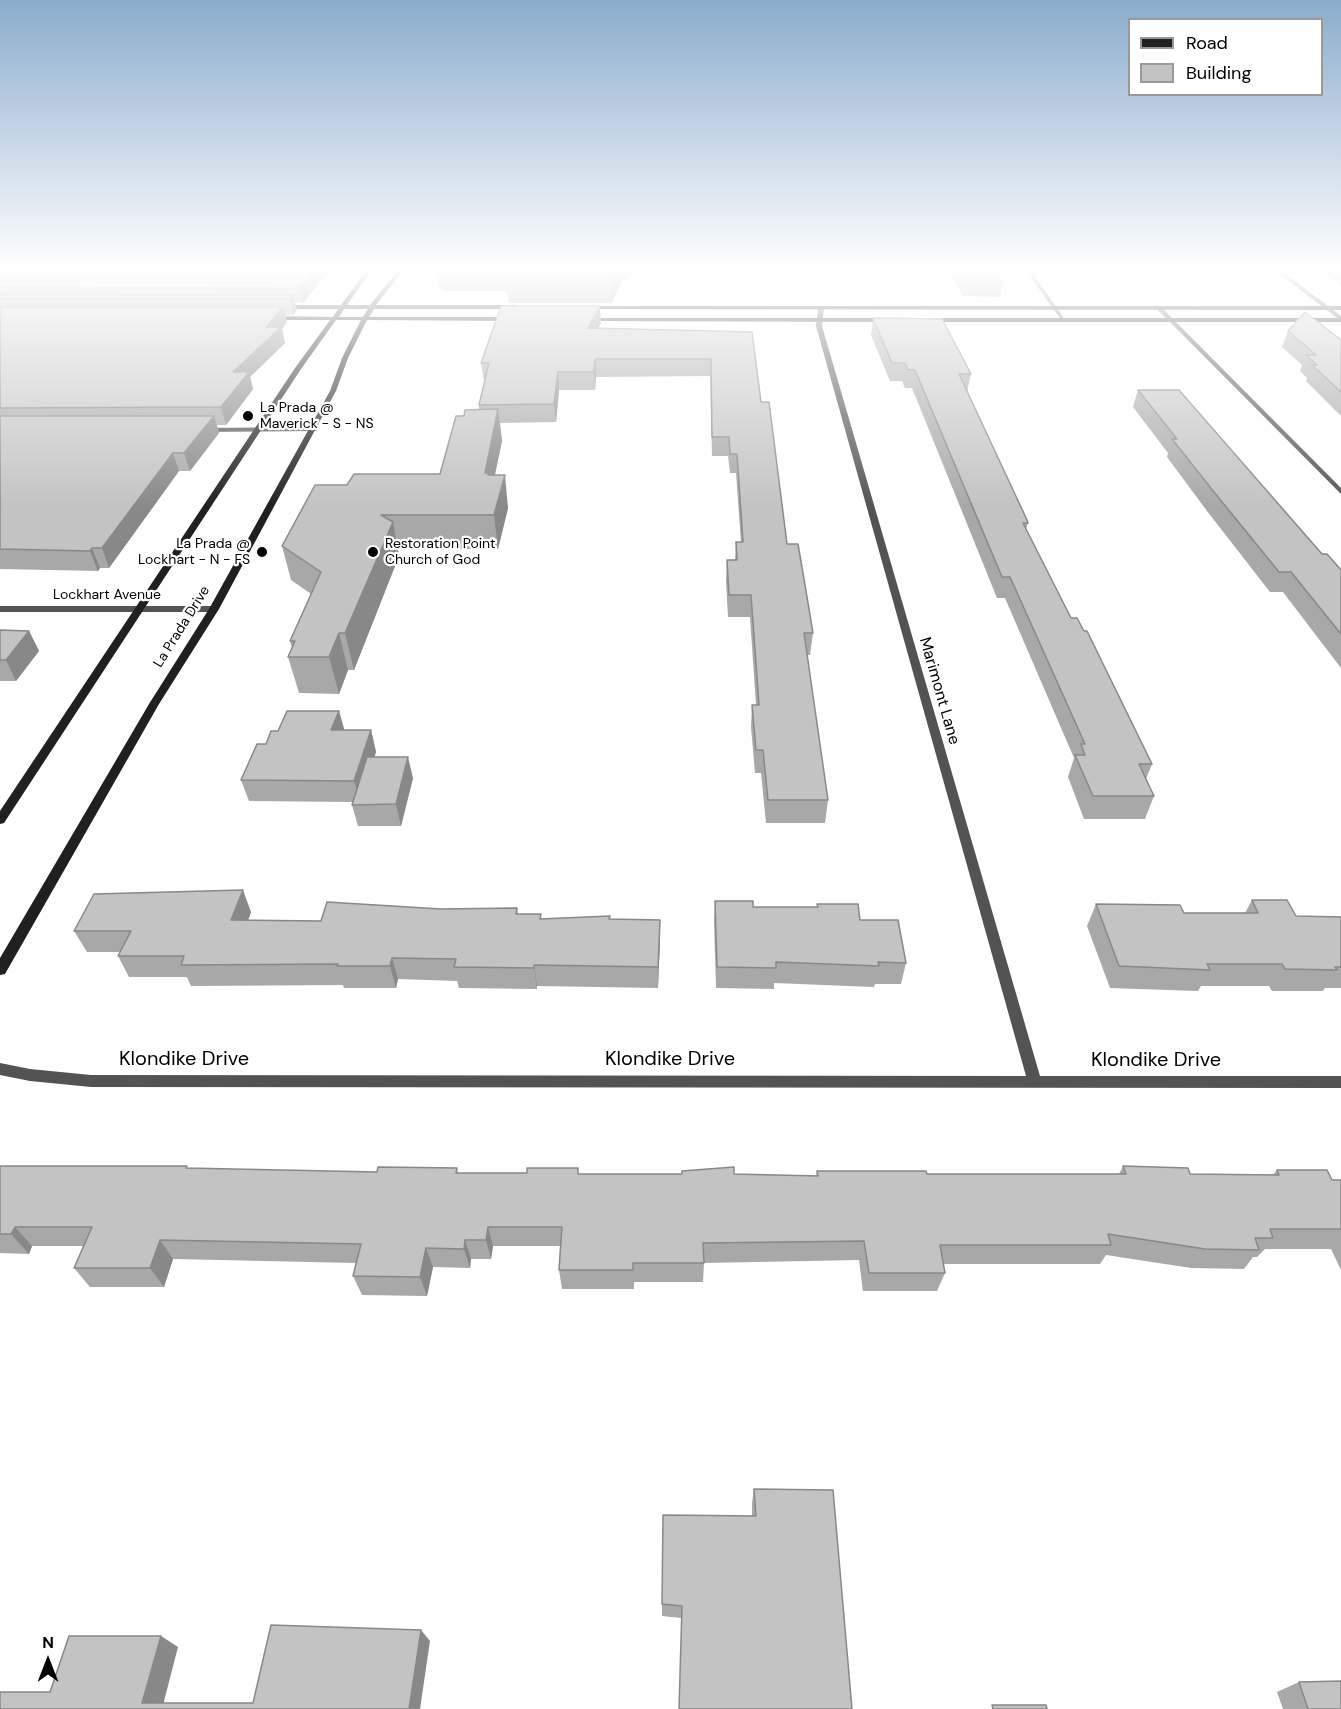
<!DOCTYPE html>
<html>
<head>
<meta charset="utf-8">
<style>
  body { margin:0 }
  #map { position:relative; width:1341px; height:1709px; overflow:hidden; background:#fff; font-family:"DM Sans",sans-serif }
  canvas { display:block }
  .legend { position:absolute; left:1128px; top:18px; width:195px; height:78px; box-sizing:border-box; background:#fff; border:2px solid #999; margin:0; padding:8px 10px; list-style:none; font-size:18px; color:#000 }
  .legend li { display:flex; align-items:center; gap:12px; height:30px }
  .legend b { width:30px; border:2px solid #999 }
  .north { position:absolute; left:18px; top:1631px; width:60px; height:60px; -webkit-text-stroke:4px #fff; paint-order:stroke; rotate:0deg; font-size:16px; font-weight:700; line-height:24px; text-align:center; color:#000 }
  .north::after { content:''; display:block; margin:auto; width:21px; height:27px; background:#000; clip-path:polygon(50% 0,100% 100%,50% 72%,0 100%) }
</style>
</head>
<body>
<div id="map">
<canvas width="1341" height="1709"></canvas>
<ul class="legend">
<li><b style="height:8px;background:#202020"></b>Road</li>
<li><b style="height:16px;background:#c3c3c3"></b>Building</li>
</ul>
<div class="north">N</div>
</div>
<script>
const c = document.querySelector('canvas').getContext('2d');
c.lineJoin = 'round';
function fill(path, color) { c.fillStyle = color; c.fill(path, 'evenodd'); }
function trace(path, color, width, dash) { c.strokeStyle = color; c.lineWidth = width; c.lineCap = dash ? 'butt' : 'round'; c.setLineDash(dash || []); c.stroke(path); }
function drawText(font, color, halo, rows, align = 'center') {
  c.font = font + ' "DM Sans",sans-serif'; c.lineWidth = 4.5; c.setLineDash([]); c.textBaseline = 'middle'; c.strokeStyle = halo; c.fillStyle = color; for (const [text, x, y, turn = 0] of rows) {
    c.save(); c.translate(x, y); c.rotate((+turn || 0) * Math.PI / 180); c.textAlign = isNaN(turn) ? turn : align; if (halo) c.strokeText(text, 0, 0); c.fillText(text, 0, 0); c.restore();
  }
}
fill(new Path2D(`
  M 1024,268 L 1029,268 L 1066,321 L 1062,321 Z
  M 1272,268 L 1278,268 L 1341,316 L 1341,321 Z
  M 821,306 L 824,308 L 822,326 L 1040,1076 L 1341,1076 L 1341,1088 L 91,1087 L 30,1081 L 0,1075 L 0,1063 L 30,1069 L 91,1075 L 1026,1076 L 816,326 L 818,308 Z
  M 1157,307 L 1161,307 L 1341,488 L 1341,494 L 1157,309 Z
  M 313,427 L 317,429 L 316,431 L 202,432 L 198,430 L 202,428 Z
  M 0,606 L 214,606 L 219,609 L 214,612 L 0,612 Z`), '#535353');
fill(new Path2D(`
  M 368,268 L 373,268 L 347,305 L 370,305 L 400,268 L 405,268 L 376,305 L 515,305 L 518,307 L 515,309 L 374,309 L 369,317 L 512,317 L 515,319 L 512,321 L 367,320 L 348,358 L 336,391 L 219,609 L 159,704 L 5,974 L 0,975 L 0,958 L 149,704 L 209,609 L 330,391 L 342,358 L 361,320 L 336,320 L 301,369 L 4,823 L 0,824 L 0,811 L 295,368 L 330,320 L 271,320 L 268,318 L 271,316 L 333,317 L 338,309 L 280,309 L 277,307 L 280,305 L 341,305 ZM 344,309 L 368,309 L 363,317 L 339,317 Z
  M 581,306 L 1341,306 L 1341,310 L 583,309 Z
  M 584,318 L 887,318 L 890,320 L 887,322 L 586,321 Z
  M 1341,318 L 1341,322 L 925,322 L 922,320 L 925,318 Z`), '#202020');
fill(new Path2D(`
  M 0,268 L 331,268 L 303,303 L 295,303 L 297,310 L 293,315 L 285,315 L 287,322 L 282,329 L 285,343 L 250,377 L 253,389 L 226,425 L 217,425 L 219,433 L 190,471 L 179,471 L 109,568 L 100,568 L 98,571 L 0,569 Z
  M 436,268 L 644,268 L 641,270 L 634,269 L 627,280 L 623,280 L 611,303 L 509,303 L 507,291 L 444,291 L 444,289 L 439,289 Z
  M 947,268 L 993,268 L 1003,282 L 1000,297 L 963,296 Z
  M 1316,268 L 1341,268 L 1341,286 Z
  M 873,318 L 971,374 L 967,392 L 1028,523 L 1026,529 L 1071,618 L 1152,764 L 1146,779 L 1154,796 L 1145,819 L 1084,819 L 1068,777 L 1074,758 L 1005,598 L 997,598 L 912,388 L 905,388 L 902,381 L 890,381 L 871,335 Z
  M 601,323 L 598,328 L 752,332 L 761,402 L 787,544 L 813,633 L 810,655 L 807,655 L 828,800 L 825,823 L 766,823 L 761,773 L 755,773 L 751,727 L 752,705 L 756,705 L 750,617 L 728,617 L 726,581 L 727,560 L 735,560 L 736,542 L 741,542 L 736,473 L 730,473 L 728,456 L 712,456 L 710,376 L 596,377 L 595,390 L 559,390 L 556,422 L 500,423 L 502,441 L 495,475 L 508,508 L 498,549 L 398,549 L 399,556 L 354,670 L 348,670 L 339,694 L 299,693 L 288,657 L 292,648 L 290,641 L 311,594 L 291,580 L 282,546 L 347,485 L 440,474 L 464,416 L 479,410 L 479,405 L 485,381 L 484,381 L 481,363 Z
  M 1288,331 L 1341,340 L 1341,416 L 1306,381 L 1307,378 L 1300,371 L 1302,365 L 1282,347 Z
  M 1138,390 L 1322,554 L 1341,570 L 1341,668 L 1283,592 L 1270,592 L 1207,511 L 1167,457 L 1168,453 L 1133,407 Z
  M 0,630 L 29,631 L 39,651 L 16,681 L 0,681 Z
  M 339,711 L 344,730 L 371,730 L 376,752 L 374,757 L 413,778 L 401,826 L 358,826 L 352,805 L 353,802 L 249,801 L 241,780 L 266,744 L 278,731 Z
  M 1252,900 L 1296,916 L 1341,917 L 1341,988 L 1325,988 L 1323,991 L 1272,991 L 1269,986 L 1201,986 L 1198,991 L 1110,988 L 1087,926 L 1096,904 L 1184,913 L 1245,913 Z
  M 715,901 L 753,907 L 817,907 L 817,904 L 860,920 L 906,963 L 901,984 L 875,984 L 874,987 L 774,983 L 774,989 L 716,988 L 714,922 Z
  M 517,908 L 518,914 L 541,919 L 610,919 L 660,920 L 658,988 L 537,986 L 537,989 L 459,988 L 457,981 L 398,979 L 396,988 L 344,988 L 343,985 L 191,986 L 187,977 L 129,977 L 118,956 L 120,952 L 87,952 L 74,931 L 251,912 L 248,920 L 321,921 L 441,909 Z
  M 0,1166 L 377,1172 L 457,1168 L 458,1173 L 579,1174 L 734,1174 L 816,1176 L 817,1171 L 927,1174 L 1119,1174 L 1123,1166 L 1190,1174 L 1273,1175 L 1277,1170 L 1332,1180 L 1341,1180 L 1341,1270 L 1331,1249 L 1265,1249 L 1257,1257 L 1253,1257 L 1244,1269 L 1191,1268 L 1106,1255 L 1100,1264 L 943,1264 L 945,1273 L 937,1291 L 863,1291 L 859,1260 L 704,1263 L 703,1282 L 634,1282 L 634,1289 L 562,1289 L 559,1270 L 560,1246 L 493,1246 L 491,1259 L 471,1259 L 470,1268 L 433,1267 L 427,1296 L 362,1295 L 353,1276 L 356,1263 L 173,1259 L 164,1287 L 90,1287 L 74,1268 L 83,1246 L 32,1246 L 29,1254 L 0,1253 Z
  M 754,1489 L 852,1709 L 681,1618 L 662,1616 L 662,1604 L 752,1516 L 752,1503 Z
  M 1299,1682 L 1341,1709 L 1283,1709 L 1277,1692 Z`), '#a8a8a8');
fill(new Path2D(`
  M 316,268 L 331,268 L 303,303 L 300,288 Z
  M 614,268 L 623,268 L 623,280 L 611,303 L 610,275 Z
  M 627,268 L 634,268 L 627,280 Z
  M 293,295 L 297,310 L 293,315 L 290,299 Z
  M 600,306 L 601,323 L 589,345 L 588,328 Z
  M 283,307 L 287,322 L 282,329 L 285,343 L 250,377 L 253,389 L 226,425 L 221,407 L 233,372 L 266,327 Z
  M 595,359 L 596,377 L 595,390 L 594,372 Z
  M 558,372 L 559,390 L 556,422 L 554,404 Z
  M 498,409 L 502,441 L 491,492 L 485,473 Z
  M 214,416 L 219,433 L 190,471 L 184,453 Z
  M 173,453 L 179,471 L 109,568 L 102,548 Z
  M 505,475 L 508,508 L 498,549 L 494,515 Z
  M 393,522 L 399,556 L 354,670 L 345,633 Z
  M 92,548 L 100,568 L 98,571 L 90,551 Z
  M 29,631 L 39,651 L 16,681 L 6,660 Z
  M 339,633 L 348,670 L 339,694 L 329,657 Z
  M 339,711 L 345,732 L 331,730 Z
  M 371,730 L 376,752 L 360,802 L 354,781 Z
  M 408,757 L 413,778 L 401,826 L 396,804 Z
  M 243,890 L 251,912 L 240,942 L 231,920 Z
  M 660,920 L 660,942 L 658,988 L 658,967 Z
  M 392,958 L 398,979 L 396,988 L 390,966 Z
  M 534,965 L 537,986 L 537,989 L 534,968 Z
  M 15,1227 L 32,1246 L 29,1254 L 11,1234 Z
  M 488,1227 L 493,1246 L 491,1259 L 486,1240 Z
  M 160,1240 L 173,1259 L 164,1287 L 150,1268 Z
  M 465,1240 L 471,1259 L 470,1268 L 464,1249 Z
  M 426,1248 L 433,1267 L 427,1296 L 420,1277 Z
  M 421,1630 L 430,1641 L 420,1709 L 409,1709 Z
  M 161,1636 L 178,1647 L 162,1709 L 142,1703 Z`), '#888');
const building = new Path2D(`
  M 0,268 L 316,268 L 300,288 L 0,287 Z
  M 508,268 L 614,268 L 610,275 L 506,275 Z
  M 957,268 L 993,268 L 1003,282 L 965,282 Z
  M 0,295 L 293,295 L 290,299 L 0,299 Z
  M 501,306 L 600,306 L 588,328 L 752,332 L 761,402 L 769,402 L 787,544 L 798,544 L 806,591 L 813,633 L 804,633 L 828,800 L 768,800 L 763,750 L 756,750 L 752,705 L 759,705 L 751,595 L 729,595 L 727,560 L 737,560 L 736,542 L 743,542 L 737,454 L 730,454 L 729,437 L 712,437 L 711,359 L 595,359 L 594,372 L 558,372 L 554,404 L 479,405 L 489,363 L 481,363 Z
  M 0,307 L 283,307 L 266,327 L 281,327 L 233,372 L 249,372 L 221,407 L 0,408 Z
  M 1305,312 L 1341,340 L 1341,392 L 1312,365 L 1317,365 L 1306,355 L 1316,355 L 1288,331 Z
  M 873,318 L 942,319 L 971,374 L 959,374 L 1027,520 L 1028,523 L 1023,523 L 1071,618 L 1077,618 L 1084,631 L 1087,631 L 1152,764 L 1139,764 L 1154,796 L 1093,796 L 1075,755 L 1085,755 L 1081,744 L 1085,744 L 1010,577 L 1002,577 L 915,370 L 908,370 L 905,363 L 892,363 Z
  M 1138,390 L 1179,390 L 1322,554 L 1327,554 L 1341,570 L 1341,634 L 1291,572 L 1279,572 L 1214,492 L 1172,439 L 1177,439 Z
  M 498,409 L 485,473 L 489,473 L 488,475 L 505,475 L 494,515 L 381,515 L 393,522 L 345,633 L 339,633 L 329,657 L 288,657 L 295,641 L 290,641 L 321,572 L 282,546 L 315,485 L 347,485 L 354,474 L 440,474 L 456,416 L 464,416 L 465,410 Z
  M 0,416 L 214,416 L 184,453 L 173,453 L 102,548 L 92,548 L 90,551 L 0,549 Z
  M 0,630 L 29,631 L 6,660 L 0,660 Z
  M 287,711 L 339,711 L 331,730 L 371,730 L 354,781 L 241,780 L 257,744 L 266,744 L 271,731 L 278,731 Z
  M 367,757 L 408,757 L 396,804 L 352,805 Z
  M 243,890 L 231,920 L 321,921 L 327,902 L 441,909 L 517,908 L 516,914 L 541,914 L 540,919 L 610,916 L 609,919 L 660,920 L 658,967 L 534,965 L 534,968 L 454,967 L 456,959 L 392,958 L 390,966 L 337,966 L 338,964 L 181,965 L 184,956 L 118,956 L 131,931 L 74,931 L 94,894 Z
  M 1252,900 L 1287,900 L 1296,916 L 1341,917 L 1341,967 L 1335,967 L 1337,970 L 1285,969 L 1282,964 L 1207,964 L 1210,970 L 1119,966 L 1096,904 L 1180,905 L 1184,913 L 1258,913 Z
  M 715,901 L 753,901 L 753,907 L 818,907 L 817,904 L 858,904 L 860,920 L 898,920 L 906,963 L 878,962 L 879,966 L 776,962 L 776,968 L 717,967 Z
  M 0,1166 L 187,1166 L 186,1168 L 377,1172 L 378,1167 L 457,1168 L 456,1173 L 527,1173 L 527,1168 L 578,1168 L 578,1174 L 682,1174 L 682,1171 L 734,1167 L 734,1174 L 818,1176 L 817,1171 L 926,1171 L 927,1174 L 1126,1174 L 1123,1166 L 1188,1168 L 1190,1174 L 1279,1175 L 1277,1170 L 1327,1170 L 1332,1180 L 1341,1180 L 1341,1229 L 1270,1229 L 1273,1238 L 1255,1238 L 1259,1250 L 1205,1249 L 1108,1234 L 1111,1245 L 940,1245 L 945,1273 L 869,1273 L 864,1241 L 703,1243 L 704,1263 L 633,1263 L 633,1270 L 559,1270 L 562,1227 L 488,1227 L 486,1240 L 465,1240 L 464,1249 L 426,1248 L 420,1277 L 353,1276 L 361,1244 L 160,1240 L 150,1268 L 74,1268 L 92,1227 L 15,1227 L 11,1234 L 0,1234 Z
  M 754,1489 L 833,1490 L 852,1709 L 679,1709 L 682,1606 L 662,1604 L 663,1515 L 756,1516 Z
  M 271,1625 L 421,1630 L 409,1709 L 0,1709 L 0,1692 L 50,1692 L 69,1636 L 161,1636 L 142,1703 L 253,1703 Z
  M 1341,1681 L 1341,1709 L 1308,1709 L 1299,1682 Z
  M 992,1705 L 1046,1705 L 1047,1709 L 993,1709 Z`);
fill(building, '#c3c3c3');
trace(building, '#888', 1.5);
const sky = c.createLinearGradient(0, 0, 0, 508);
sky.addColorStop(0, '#8baccc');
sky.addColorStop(0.53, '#fff');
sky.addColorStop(1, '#ffffff00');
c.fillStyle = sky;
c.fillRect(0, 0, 1341, 508);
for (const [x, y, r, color] of [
  [248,416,6,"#000"],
  [262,552,6,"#000"],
  [373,552,6,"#000"]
]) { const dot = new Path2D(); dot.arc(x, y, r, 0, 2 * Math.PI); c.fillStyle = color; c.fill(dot); trace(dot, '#fff', 2); }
drawText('14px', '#000', '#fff', [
  ["La Prada @",260,408],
  ["Maverick - S - NS",260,424],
  ["La Prada @",250,544,"right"],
  ["Lockhart - N - FS",250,560,"right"],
  ["Restoration Point",385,544],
  ["Church of God",385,560]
], 'left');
drawText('14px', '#000', '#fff', [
  ["Lockhart Avenue",107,595],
  ["La Prada Drive",182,627,-58]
]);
drawText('16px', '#000', '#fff', [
  ["Marimont Lane",939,691,74]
]);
drawText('20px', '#000', '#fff', [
  ["Klondike Drive",184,1060],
  ["Klondike Drive",670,1060],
  ["Klondike Drive",1156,1061]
]);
</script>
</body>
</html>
